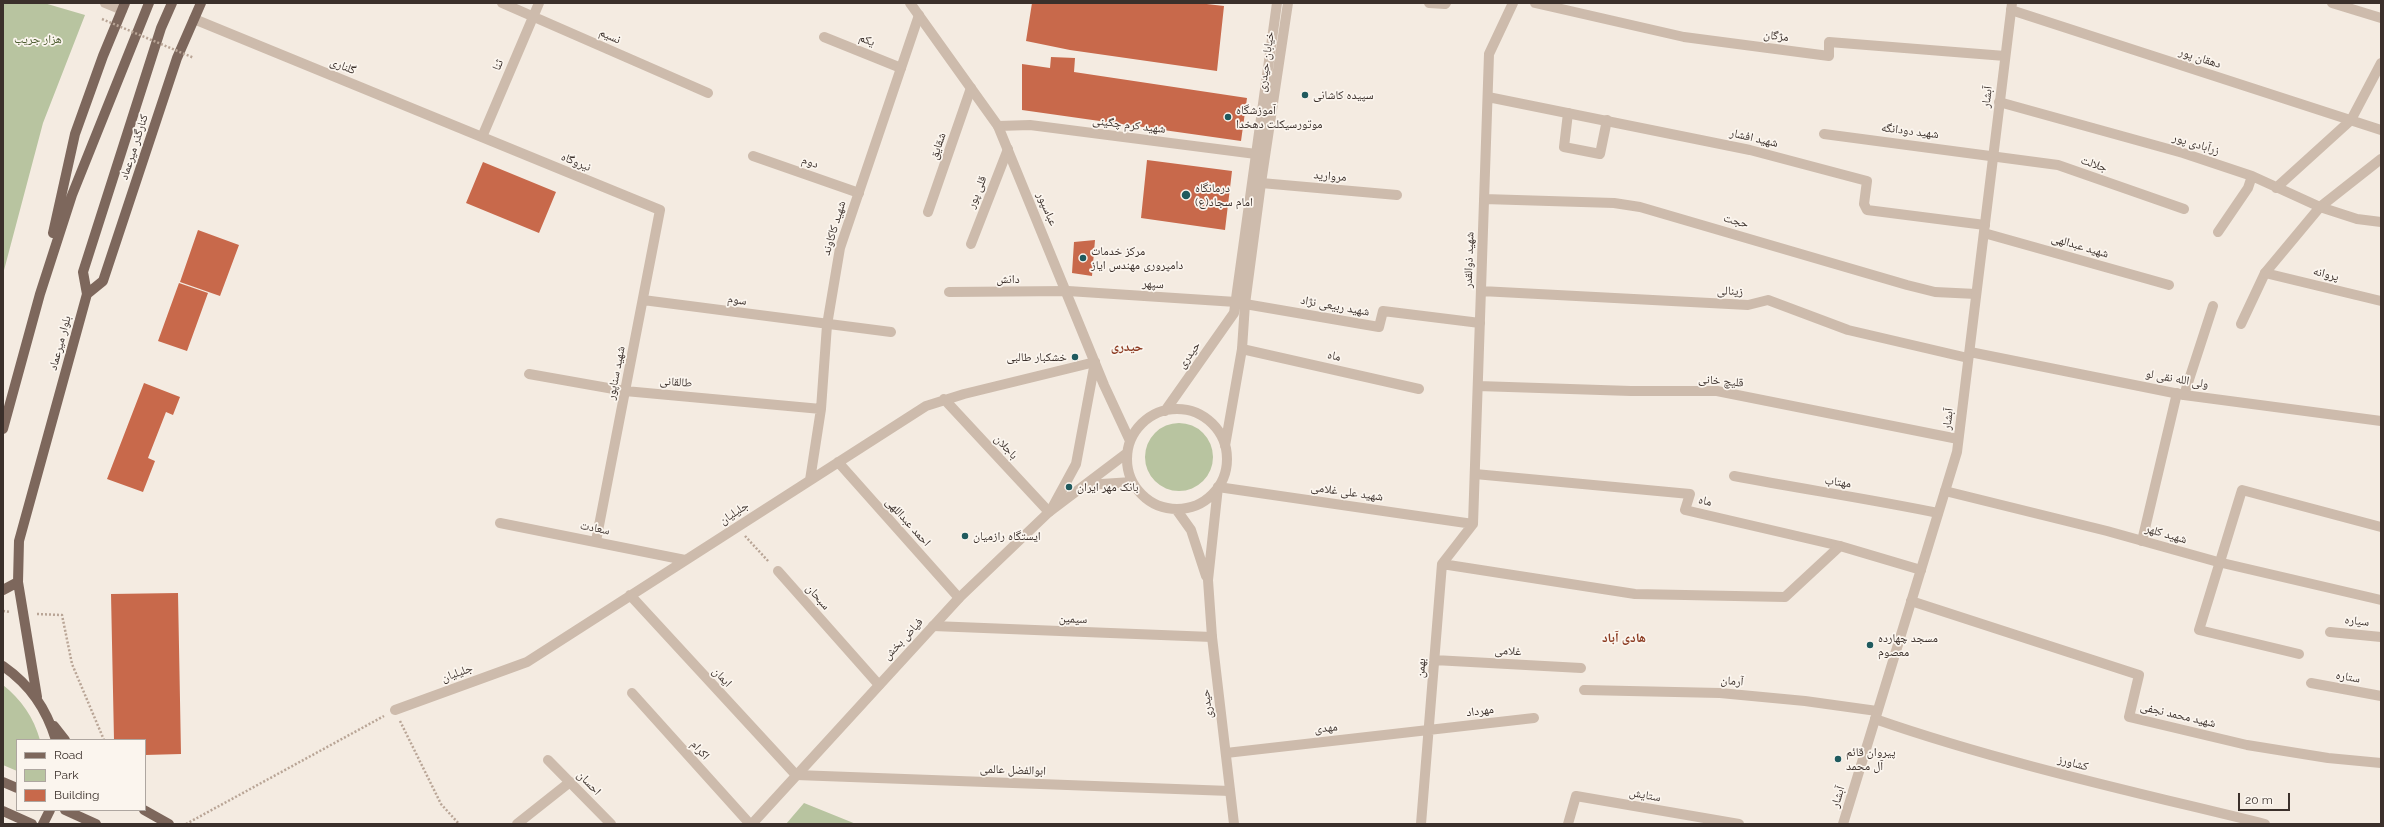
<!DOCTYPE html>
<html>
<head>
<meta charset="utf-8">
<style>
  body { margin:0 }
  #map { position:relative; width:2384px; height:827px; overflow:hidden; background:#f4ebe1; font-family:Raleway,sans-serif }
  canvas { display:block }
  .frame { position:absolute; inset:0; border:4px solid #3b302b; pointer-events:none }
  .legend { position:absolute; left:16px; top:739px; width:130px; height:72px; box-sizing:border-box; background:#fbf5ee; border:1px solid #aea6a0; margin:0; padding:5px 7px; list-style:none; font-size:12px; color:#3b302b }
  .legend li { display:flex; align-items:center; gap:8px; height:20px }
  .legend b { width:20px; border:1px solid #aea6a0 }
  .scale { position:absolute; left:2238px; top:793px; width:52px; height:18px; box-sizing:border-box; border:2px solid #3b302b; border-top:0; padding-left:5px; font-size:12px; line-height:14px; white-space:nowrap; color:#3b302b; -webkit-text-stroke:3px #fbf5ee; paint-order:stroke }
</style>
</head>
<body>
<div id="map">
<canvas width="2384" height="827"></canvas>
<div class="frame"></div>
<ul class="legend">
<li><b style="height:5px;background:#7d675c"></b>Road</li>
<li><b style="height:11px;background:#b8c4a0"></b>Park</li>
<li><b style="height:11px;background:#c8694b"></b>Building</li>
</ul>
<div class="scale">20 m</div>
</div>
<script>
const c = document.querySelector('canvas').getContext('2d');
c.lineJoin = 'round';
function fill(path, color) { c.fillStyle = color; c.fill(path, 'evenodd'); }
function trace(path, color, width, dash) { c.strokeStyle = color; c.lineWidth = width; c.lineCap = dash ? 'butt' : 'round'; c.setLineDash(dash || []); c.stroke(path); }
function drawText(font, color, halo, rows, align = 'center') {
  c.font = font + ' Raleway,"Noto Naskh Arabic",sans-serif'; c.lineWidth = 3.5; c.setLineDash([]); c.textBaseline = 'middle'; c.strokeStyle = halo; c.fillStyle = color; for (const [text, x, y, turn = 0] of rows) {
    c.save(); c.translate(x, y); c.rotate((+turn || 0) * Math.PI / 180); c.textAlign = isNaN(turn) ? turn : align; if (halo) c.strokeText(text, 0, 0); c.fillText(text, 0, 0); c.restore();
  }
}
fill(new Path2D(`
  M 3,3 L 44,3 L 85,15 L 43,123 L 3,274 Z
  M1145 457a34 34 0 1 1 68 0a34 34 0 1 1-68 0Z
  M 3,685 C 21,699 34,718 40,740 L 17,740 L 17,771 L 3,765 Z
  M 804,803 L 856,824 L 786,824 Z`), '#b8c4a0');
fill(new Path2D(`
  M 1032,3 L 1198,3 L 1224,6 L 1217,71 L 1070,50 L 1026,41 Z
  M 1051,57 L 1075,58 L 1074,72 L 1247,98 L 1241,141 L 1022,110 L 1022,64 L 1050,68 Z
  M 1147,160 L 1232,171 L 1225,230 L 1141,218 Z
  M 483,162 L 556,192 L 539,233 L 466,203 Z
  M 198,230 L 239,245 L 220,296 L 180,282 Z
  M 1095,240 L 1092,276 L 1072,273 L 1074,242 Z
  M 179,283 L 208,293 L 187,351 L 158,341 Z
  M 144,383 L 180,397 L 173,415 L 166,412 L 148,458 L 155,461 L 143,492 L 107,479 Z
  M 178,593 L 181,754 L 145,755 L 145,740 L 114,740 L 111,594 Z`), '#c8694b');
trace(new Path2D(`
  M 745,536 L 769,562
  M 3,611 L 10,612
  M 37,614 L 62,615 L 72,664 L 104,740
  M 400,721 L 441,804 L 459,824
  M 186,824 L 384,716`), '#b9a596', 2.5, [2, 2]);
trace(new Path2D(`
  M 1429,3 L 1445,4
  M 824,37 L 901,68
  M 1568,113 L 1564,147 L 1600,154 L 1607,120
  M 753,156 L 859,193
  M 1261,183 L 1397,195
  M 1245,304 L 1379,327 L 1383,311 L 1480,323
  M 2241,324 L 2265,273 L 2320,207 L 2381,159
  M 2184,395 L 2213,306
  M 1475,474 L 1690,494 L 1685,510 L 1840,546
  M 1734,476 C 1802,489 1870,499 1938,513
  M 2142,541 L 2177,393
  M 2330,632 L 2381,637
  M 2299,654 L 2199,630 L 2242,490 L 2381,527
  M 2311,683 L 2381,696
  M 632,693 L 750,824
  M 517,824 L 570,782
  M 1568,824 L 1576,796 L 1739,824`), '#cdbbac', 10);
trace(new Path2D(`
  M 502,3 L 708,93
  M 1535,3 L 1684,37 L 1829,56 L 1829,42 L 2005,56
  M 2332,3 L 2381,18
  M 1445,4 L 1446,3
  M 2011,10 L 2381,130
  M 194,19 L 660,210 L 596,541
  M 1488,97 L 1750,150 L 1867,181 L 1864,204 L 1867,210 L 1985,225
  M 1999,102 L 2183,153 L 2252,176 L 2320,207 L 2357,219 L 2381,222
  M 998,126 L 1030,125 L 1256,154
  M 1824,134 L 2058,165 L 2184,209
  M 482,137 L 539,3
  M 2276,188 L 2351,120 L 2381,63
  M 1484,199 L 1614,203 L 1640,207 L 1907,285 L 1935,292 L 1976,294
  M 928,212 L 971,88
  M 2218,232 L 2248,188 L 2252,176
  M 1984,233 L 2169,285
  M 971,244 L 1008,149
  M 2265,273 L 2381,301
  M 1481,291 L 1748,305 L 1768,300 L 1848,330 L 1968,358
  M 949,292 L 1068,291 L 1236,302
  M 643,300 L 891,332
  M 1242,349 L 1419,389
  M 1970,352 L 2184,395 L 2381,421
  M 529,374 L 625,391 L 821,409
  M 1478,386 L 1631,391 L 1717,391 L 1958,439
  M 944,399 L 1049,512
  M 838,462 L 959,598
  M 810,480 L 821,409 L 827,325 L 840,248 L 919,15
  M 1218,487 L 1473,524
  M 1945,491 L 2107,531 L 2218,562 L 2381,600
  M 500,523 L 685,560
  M 1473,524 L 1489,54 L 1513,3
  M 1442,564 L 1635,594 L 1785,597 L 1840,546 L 1921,570
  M 778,571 L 879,685
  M 630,595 L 796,775 L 1230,791
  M 1911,601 L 2139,675 L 2129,717 L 2247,745 L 2328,758 L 2381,763
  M 933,626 L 1212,637
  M 1434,660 L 1581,668
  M 1584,690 L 1720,693 L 1805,701 L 1877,711
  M 395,710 L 527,662 L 926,406 L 964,394 L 1095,362
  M 1875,719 C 2002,763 2135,792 2265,824
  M 1226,753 L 1534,718
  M 548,760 L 611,824
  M 1421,824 L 1442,564 L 1473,524`), '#cdbbac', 10);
trace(new Path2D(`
  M 105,3 L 122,10
  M 910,3 L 998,126 L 1104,385 L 1130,441
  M1127 459a50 50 0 1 1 100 0a50 50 0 1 1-100 0Z
  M 1165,411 L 1234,313 L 1277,3
  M 1225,446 L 1242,349 L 1245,304 L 1261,183 L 1288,3
  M 1086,485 L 1132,482
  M 1218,487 L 1208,580 L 1212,637 L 1234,824
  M 1176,509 L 1191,530 L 1206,576
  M 1051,510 L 1076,464 L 1095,362
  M 752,824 L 959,598 L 1049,512 L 1127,453
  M 1843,824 L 1957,452 L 2012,3`), '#cdbbac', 10);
trace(new Path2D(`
  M 53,233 L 75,134 L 103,56 L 125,3
  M 87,294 L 103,281 L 177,58 L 201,3
  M 3,429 L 40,294 L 72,195 L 149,3
  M 3,590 L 18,582
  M 3,666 C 30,685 46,708 56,740
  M 37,697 L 18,582 L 19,541 L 87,294 L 83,272 L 161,28 L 172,3
  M 54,726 L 65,740
  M 3,782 L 17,788
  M 144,810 L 169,824
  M 3,811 L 32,824
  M 43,824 L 50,810`), '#7d675c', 10);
trace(new Path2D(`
  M 102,19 L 194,58`), '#b9a596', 2.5, [2, 2]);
trace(new Path2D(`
  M 65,810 L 96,824`), '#7d675c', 10);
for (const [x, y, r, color] of [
  [1305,95,4,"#1f5a5e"],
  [1228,117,4,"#1f5a5e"],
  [1186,195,5,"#1f5a5e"],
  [1083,258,4,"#1f5a5e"],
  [1075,357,4,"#1f5a5e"],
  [1069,487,4,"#1f5a5e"],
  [965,536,4,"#1f5a5e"],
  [1870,645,4,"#1f5a5e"],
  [1838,759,4,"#1f5a5e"]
]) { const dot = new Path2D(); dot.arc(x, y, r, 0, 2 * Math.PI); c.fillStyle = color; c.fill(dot); trace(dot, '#fbf5ee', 1.5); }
drawText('12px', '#3b302b', '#fbf5ee', [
  ["نسیم",610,36,24],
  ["مژگان",1776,36,7],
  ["یکم",867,40,22],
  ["دهقان پور",2200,58,18],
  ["خیابان حیدری",1266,62,-82],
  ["ثنا",498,65,-67],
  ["گلناری",343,66,22],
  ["آبشار",1987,97,-83],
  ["شهید کرم چگینی",1129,125,7],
  ["شهید دودانگه",1910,131,7],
  ["شهید افشار",1754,138,13],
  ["زرآبادی پور",2196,144,17],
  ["شقایق",938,146,-71],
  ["کنارگذر میرعماد",134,147,-72],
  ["نیروگاه",576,162,22],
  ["دوم",810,162,19],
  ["جلالت",2094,164,19],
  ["مروارید",1330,176,5],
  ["قلی پور",977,192,-68],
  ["عباسپور",1047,209,67],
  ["حجت",1736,221,16],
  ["شهید کاکاوند",834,228,-73],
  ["شهید عبدالهی",2080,246,16],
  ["شهید ذوالقدر",1469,260,-88],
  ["پروانه",2326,274,14],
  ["دانش",1008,279],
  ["سپهر",1153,284,4],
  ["زینالی",1730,291,2],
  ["سوم",737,300,8],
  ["شهید ربیعی نژاد",1335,306,10],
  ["بلوار میرعماد",60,343,-75],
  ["حیدری",1189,355,-54],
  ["ماه",1334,356,13],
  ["شهید سناپور",616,373,-79],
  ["ولی الله نقی لو",2177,379,10],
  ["قلیچ خانی",1721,381,5],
  ["طالقانی",676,382,5],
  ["آبشار",1948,419,-83],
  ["باجلان",1006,447,47],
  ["مهتاب",1838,482,8],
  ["شهید علی غلامی",1347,492,8],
  ["ماه",1705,501,13],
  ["جلیلیان",734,513,-33],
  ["احمد عبداللهی",908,522,48],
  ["سعادت",595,528,11],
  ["شهید کلهر",2166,534,16],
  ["سبحان",818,597,49],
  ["سیمین",1073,619,2],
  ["سیاره",2357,621,6],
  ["فیاض بخش",903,639,-47],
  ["غلامی",1508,651,3],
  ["بهمن",1421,668,-86],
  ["جلیلیان",457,673,-20],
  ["ایمان",722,677,47],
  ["ستاره",2348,677,10],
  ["آرمان",1732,681,5],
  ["حیدری",1207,704,-97],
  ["مهرداد",1480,711,-7],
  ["شهید محمد نجفی",2178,715,13],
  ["مهدی",1326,728,-6],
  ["اکرام",700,750,48],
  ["کشاورز",2073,763,15],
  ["ابوالفضل عالمی",1013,770,2],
  ["احسان",589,783,46],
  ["ستایش",1645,795,10],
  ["آبشار",1838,797,-73]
]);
drawText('12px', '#4a5a2e', '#fbf5ee', [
  ["هزار جریب",38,39]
]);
drawText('12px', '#3b302b', '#fbf5ee', [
  ["سپیده کاشانی",1313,95],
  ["آموزشگاه",1236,110],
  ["موتورسیکلت دهخدا",1236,124],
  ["درمانگاه",1195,188],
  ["امام سجاد(ع)",1195,202],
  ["مرکز خدمات",1091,251],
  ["دامپروری مهندس ایاز",1091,265],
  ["خشکبار طالبی",1067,357,"right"],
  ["بانک مهر ایران",1077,487],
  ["ایستگاه رازمیان",973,536],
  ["مسجد چهارده",1878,638],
  ["معصوم",1878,652],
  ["پیروان قائم",1846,752],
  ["آل محمد",1846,766]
], 'left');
drawText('bold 13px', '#8c3b22', '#fbf5ee', [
  ["حیدری",1127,347],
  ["هادی آباد",1624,638]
]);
</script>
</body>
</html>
